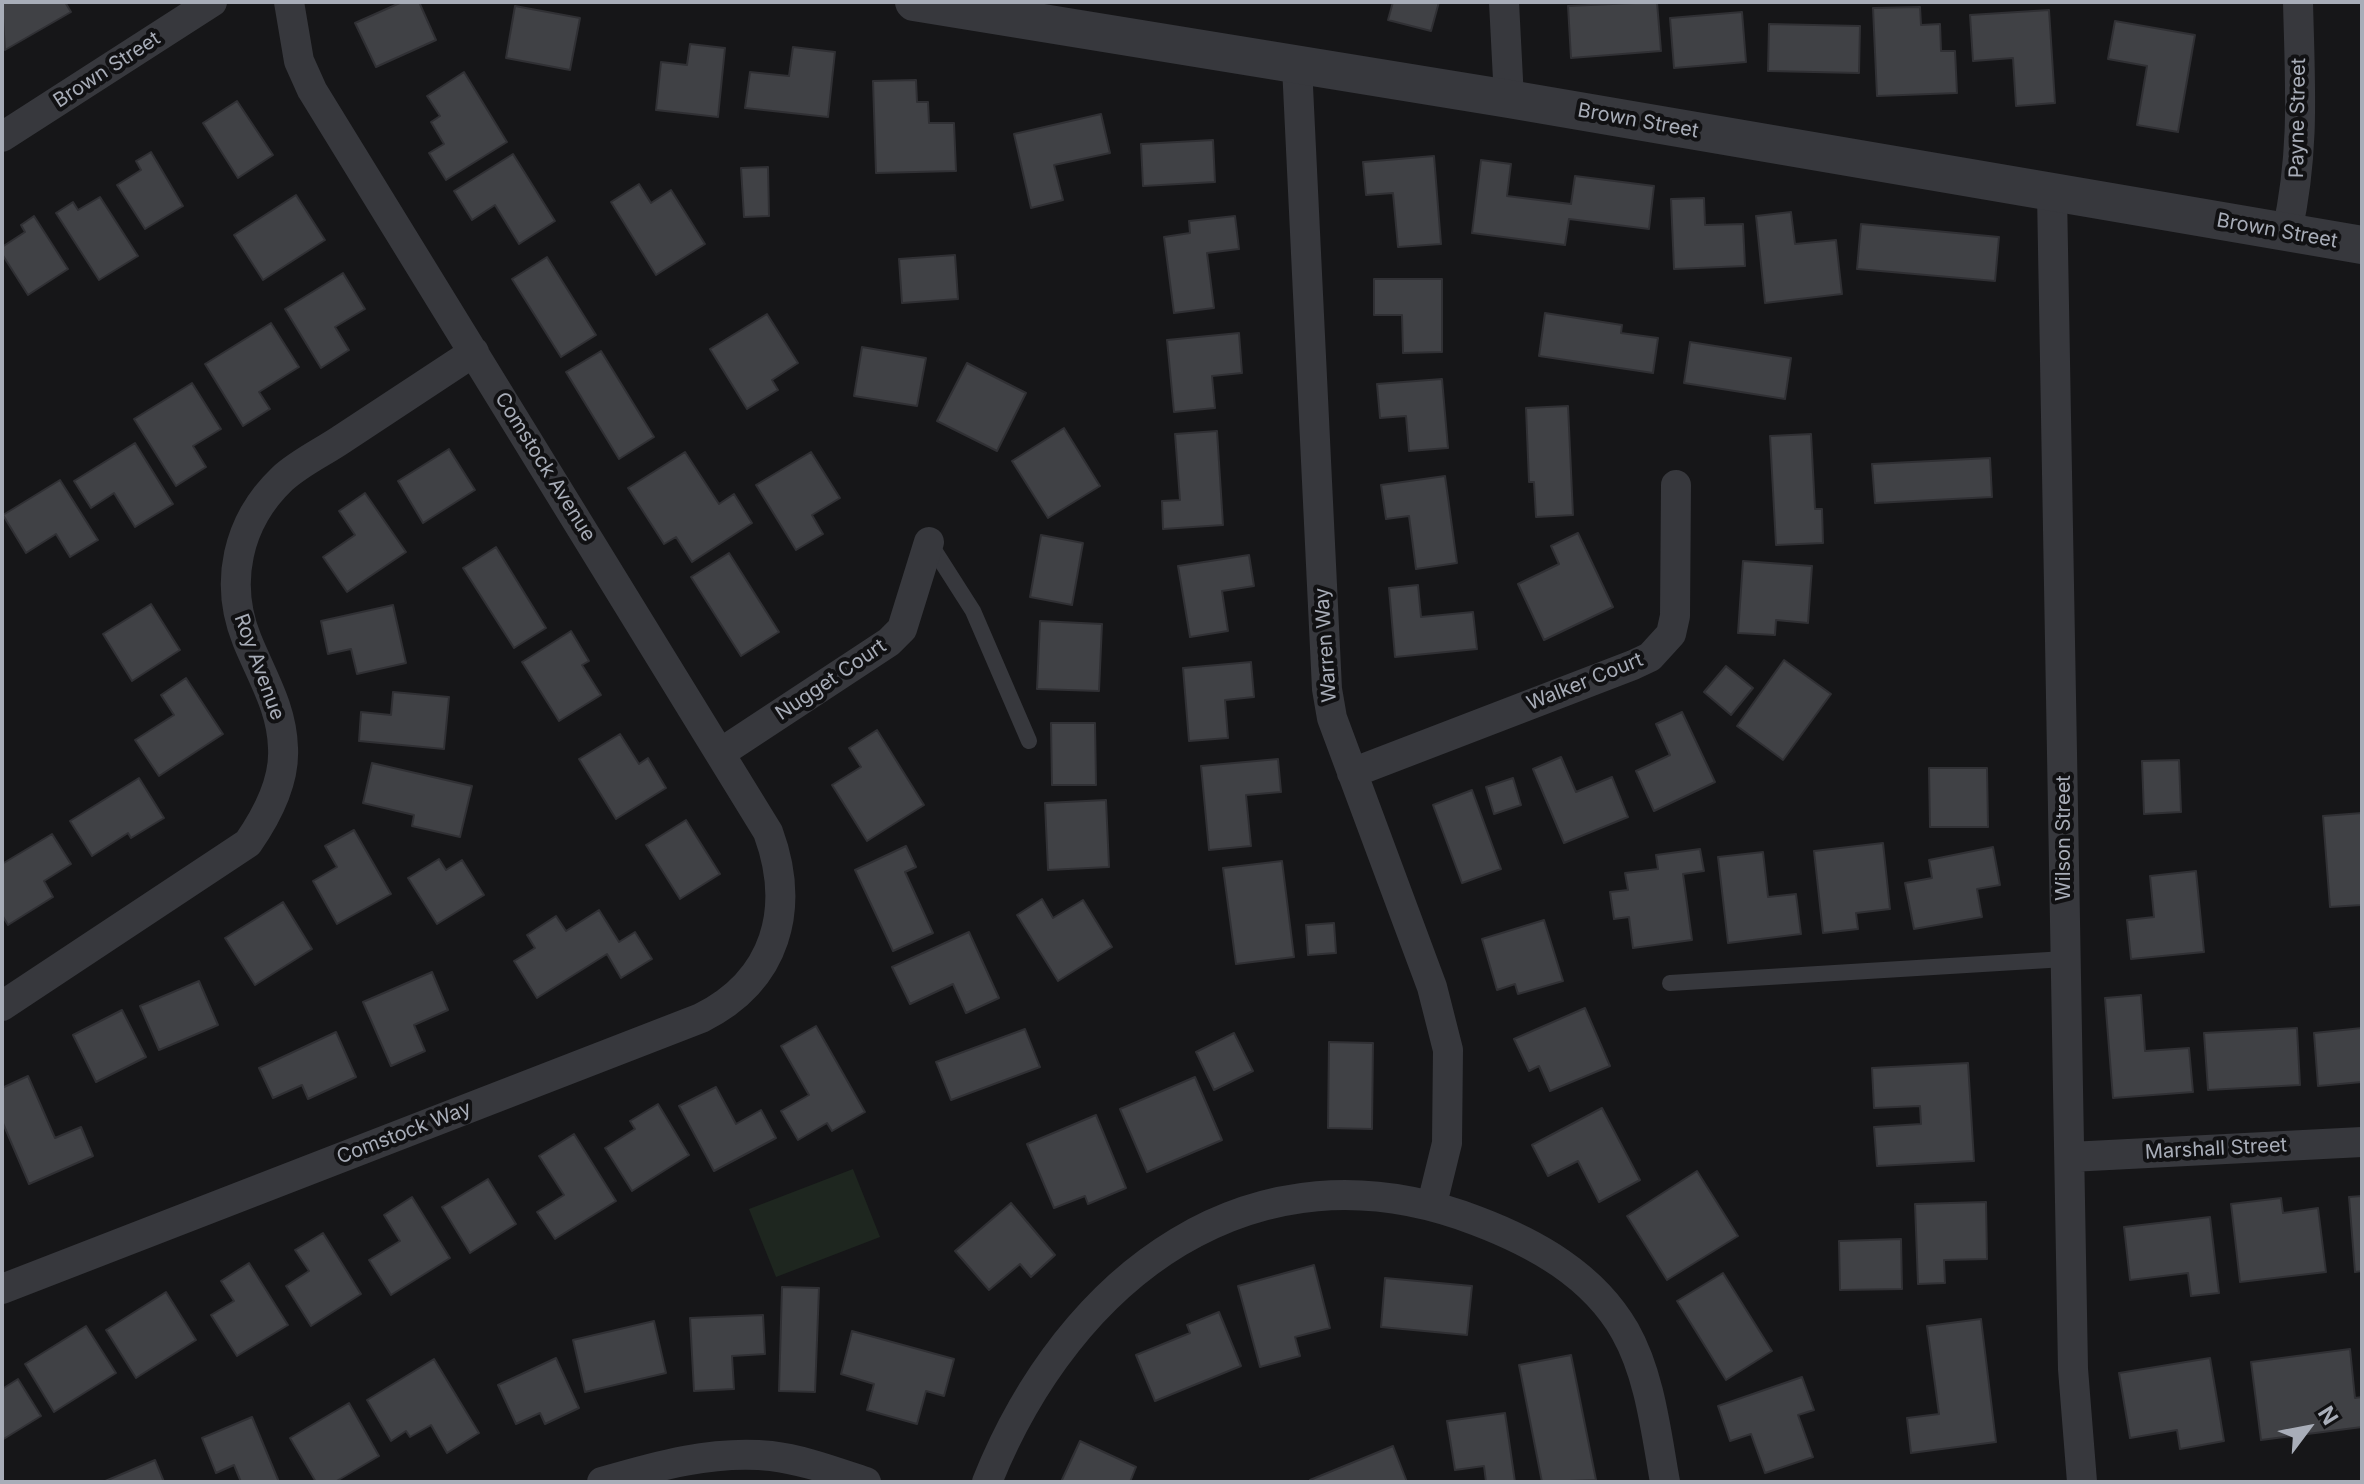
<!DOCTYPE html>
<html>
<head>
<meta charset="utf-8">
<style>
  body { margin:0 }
  #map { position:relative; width:2364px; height:1484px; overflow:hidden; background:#161618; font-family:Inter,sans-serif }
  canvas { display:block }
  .frame { position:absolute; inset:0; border:4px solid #a8adb8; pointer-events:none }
  .north { position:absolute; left:2268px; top:1388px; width:80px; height:80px; -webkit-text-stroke:6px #111113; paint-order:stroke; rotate:58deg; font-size:22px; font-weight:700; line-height:32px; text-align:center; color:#a8adb8 }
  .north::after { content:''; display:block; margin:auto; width:28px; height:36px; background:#a8adb8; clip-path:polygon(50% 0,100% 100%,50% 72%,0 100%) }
</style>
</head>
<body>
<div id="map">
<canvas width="2364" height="1484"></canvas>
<div class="frame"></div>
<div class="north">N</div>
</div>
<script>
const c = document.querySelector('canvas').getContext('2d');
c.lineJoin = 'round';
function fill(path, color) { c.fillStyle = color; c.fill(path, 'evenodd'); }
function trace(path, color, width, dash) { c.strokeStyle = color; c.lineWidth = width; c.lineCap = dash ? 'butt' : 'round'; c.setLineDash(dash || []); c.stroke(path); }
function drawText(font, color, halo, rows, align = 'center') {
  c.font = font + ' Inter,sans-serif'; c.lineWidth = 8; c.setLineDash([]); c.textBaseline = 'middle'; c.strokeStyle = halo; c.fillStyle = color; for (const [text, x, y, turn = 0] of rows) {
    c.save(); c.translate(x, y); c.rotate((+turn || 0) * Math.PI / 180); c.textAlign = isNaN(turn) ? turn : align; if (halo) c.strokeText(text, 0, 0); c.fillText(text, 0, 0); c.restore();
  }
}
fill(new Path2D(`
  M 853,1169 L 880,1237 L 776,1277 L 749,1209 Z`), '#1e261f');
const building = new Path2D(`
  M 2,2 L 65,2 L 71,12 L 5,50 Z
  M 402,2 L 419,2 L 436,40 L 376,67 L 355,23 Z
  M 1393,2 L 1439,2 L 1431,31 L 1388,20 Z
  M 1657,2 L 1661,51 L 1571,58 L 1568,6 Z
  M 515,6 L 580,18 L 570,70 L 506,58 Z
  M 1920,7 L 1921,25 L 1940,24 L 1941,51 L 1955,51 L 1957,93 L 1877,96 L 1873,8 Z
  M 2049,10 L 2055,103 L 2016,106 L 2013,58 L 1973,61 L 1970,15 Z
  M 1742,12 L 1746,62 L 1674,68 L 1670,18 Z
  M 2115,21 L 2195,35 L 2178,132 L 2137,125 L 2147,66 L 2108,59 Z
  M 1769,24 L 1860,26 L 1859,73 L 1768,71 Z
  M 690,44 L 725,48 L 718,117 L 656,110 L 661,62 L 687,65 Z
  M 793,47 L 835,52 L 828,117 L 745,108 L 750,72 L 789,76 Z
  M 464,72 L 507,142 L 446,180 L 429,153 L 444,144 L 431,122 L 440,116 L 427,96 Z
  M 916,80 L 917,102 L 928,102 L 929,123 L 954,123 L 956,171 L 876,173 L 873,81 Z
  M 237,101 L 273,155 L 238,178 L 203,123 Z
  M 1101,114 L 1110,153 L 1054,165 L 1063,200 L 1031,208 L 1014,134 Z
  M 1213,140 L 1215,182 L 1143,186 L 1141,144 Z
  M 151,152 L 183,206 L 145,229 L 117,185 L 141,170 L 136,161 Z
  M 513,154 L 555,221 L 519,244 L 495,205 L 472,220 L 454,191 Z
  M 1434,156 L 1441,244 L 1398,247 L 1393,193 L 1366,195 L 1363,162 Z
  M 1481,160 L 1511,164 L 1507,196 L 1571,204 L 1575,176 L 1654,186 L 1649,229 L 1569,219 L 1565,245 L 1472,233 Z
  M 768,167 L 769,216 L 744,217 L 741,168 Z
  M 639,184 L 651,203 L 671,190 L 705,244 L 656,275 L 611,202 Z
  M 296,195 L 325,240 L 263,280 L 234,235 Z
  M 100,197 L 138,256 L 99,280 L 56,213 L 73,202 L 78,210 Z
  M 1704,198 L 1705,225 L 1743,224 L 1745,266 L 1674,269 L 1671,199 Z
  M 1791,212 L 1795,244 L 1836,240 L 1842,294 L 1765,303 L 1756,216 Z
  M 34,216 L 68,269 L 28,295 L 2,254 L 2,247 L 25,232 L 21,225 Z
  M 1235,216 L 1239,249 L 1207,253 L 1214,308 L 1174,313 L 1164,237 L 1190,233 L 1189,221 Z
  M 1861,224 L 1999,237 L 1995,281 L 1857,269 Z
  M 955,255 L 958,299 L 902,303 L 899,259 Z
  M 547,257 L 596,335 L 561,357 L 512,279 Z
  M 343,273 L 365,309 L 335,327 L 349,350 L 321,368 L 285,309 Z
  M 1374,279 L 1442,279 L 1442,352 L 1403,353 L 1402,315 L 1374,315 Z
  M 1545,313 L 1622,325 L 1621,333 L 1658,338 L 1653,373 L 1539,356 Z
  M 767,314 L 798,363 L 772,380 L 778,390 L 747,409 L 710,349 Z
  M 271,323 L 299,367 L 259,392 L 270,409 L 243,426 L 205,364 Z
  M 1239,333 L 1242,373 L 1212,376 L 1215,408 L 1174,412 L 1167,340 Z
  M 1690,342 L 1791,358 L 1785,399 L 1684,383 Z
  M 862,347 L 926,358 L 917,406 L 854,396 Z
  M 601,351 L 654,437 L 619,459 L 566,372 Z
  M 967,363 L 1026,393 L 997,451 L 937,421 Z
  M 1442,379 L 1448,448 L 1409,451 L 1406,416 L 1380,418 L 1377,384 Z
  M 192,383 L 221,429 L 193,446 L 206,467 L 176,486 L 134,419 Z
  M 1568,406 L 1573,515 L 1536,517 L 1534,482 L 1529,482 L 1526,408 Z
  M 1064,428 L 1100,486 L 1048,518 L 1012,461 Z
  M 1217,431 L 1223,525 L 1163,529 L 1162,501 L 1180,500 L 1175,434 Z
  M 1811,434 L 1815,509 L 1822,509 L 1823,543 L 1776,545 L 1770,436 Z
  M 135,443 L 173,504 L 135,527 L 114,493 L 91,508 L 74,481 Z
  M 449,449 L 475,490 L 423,523 L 398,481 Z
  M 685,452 L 719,504 L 734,494 L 752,523 L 692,562 L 676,537 L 664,544 L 628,488 Z
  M 811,452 L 840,498 L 812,515 L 823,534 L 796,550 L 756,485 Z
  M 1990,458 L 1992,497 L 1875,503 L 1872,464 Z
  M 1445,476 L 1457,563 L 1416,569 L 1409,516 L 1386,519 L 1381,485 Z
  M 60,480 L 98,540 L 70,557 L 56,534 L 26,553 L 3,515 Z
  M 365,493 L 406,552 L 347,592 L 323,557 L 355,535 L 339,511 Z
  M 1578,533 L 1613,607 L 1544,640 L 1518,584 L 1559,564 L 1551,546 Z
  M 1041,535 L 1083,543 L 1072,605 L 1030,597 Z
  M 496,547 L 546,628 L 514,648 L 463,568 Z
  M 729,553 L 779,632 L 741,656 L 691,577 Z
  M 1249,555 L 1254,586 L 1222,591 L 1228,631 L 1190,637 L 1178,566 Z
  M 1743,561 L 1812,566 L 1808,623 L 1776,620 L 1775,635 L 1738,633 Z
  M 1418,585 L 1421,617 L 1473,612 L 1477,649 L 1395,657 L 1389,588 Z
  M 151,604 L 180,650 L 132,681 L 103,634 Z
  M 393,605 L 406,663 L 357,674 L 351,649 L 328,654 L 321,621 Z
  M 1040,621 L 1102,624 L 1099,691 L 1037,689 Z
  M 571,631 L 589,661 L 582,665 L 601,695 L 559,721 L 522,662 Z
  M 1784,660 L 1831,694 L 1783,760 L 1737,726 Z
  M 1251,662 L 1254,697 L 1225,700 L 1228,738 L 1189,741 L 1183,668 Z
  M 1726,666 L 1753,688 L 1731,715 L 1704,692 Z
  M 186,678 L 223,734 L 159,776 L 135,740 L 174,715 L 161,695 Z
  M 393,692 L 449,697 L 444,749 L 359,741 L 361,712 L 391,715 Z
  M 1682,712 L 1715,782 L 1654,811 L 1636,771 L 1670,755 L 1656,724 Z
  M 1051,723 L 1095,723 L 1096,785 L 1052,785 Z
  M 877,730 L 924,805 L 867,841 L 832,785 L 861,767 L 849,748 Z
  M 620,734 L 639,764 L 648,758 L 666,788 L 616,819 L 579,759 Z
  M 1561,757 L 1576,792 L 1612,777 L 1628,817 L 1564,843 L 1533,769 Z
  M 1278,759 L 1281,792 L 1246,795 L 1251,846 L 1209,850 L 1201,766 Z
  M 2179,760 L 2181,812 L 2144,814 L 2142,761 Z
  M 372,763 L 472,786 L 460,837 L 412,826 L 414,815 L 363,803 Z
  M 1929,768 L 1987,768 L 1988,827 L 1930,827 Z
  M 139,778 L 164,818 L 131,838 L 128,833 L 92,856 L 70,821 Z
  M 1513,778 L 1521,805 L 1494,814 L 1486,787 Z
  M 1472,790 L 1501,869 L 1462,883 L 1433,805 Z
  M 1106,800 L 1109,867 L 1048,870 L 1045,803 Z
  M 2362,813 L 2362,905 L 2330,907 L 2323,816 Z
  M 686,820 L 720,874 L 680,899 L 646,845 Z
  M 354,830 L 391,894 L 337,924 L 313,881 L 337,867 L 325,846 Z
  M 52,834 L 71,864 L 44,881 L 53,897 L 8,925 L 2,915 L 2,864 Z
  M 1883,843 L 1890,909 L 1856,913 L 1858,929 L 1823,933 L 1814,851 Z
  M 906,846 L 916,867 L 905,872 L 933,933 L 893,951 L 855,870 Z
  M 1993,847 L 2000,885 L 1977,889 L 1982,917 L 1914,929 L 1905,883 L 1932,878 L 1929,860 Z
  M 1700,849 L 1704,871 L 1683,874 L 1692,940 L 1633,948 L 1629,917 L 1614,919 L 1610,892 L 1628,890 L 1625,873 L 1658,869 L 1656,855 Z
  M 1763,852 L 1768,897 L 1796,894 L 1801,934 L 1728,943 L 1718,857 Z
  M 439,859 L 446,870 L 462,860 L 484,895 L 437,924 L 408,878 Z
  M 1282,861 L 1294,957 L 1236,964 L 1223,868 Z
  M 2196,871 L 2204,952 L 2131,959 L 2127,920 L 2154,917 L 2150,876 Z
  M 1042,899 L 1053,918 L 1083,900 L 1112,947 L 1058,981 L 1017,915 Z
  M 283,902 L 312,949 L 255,985 L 225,938 Z
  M 599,910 L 619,942 L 635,932 L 652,959 L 621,978 L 607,954 L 537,998 L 514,961 L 535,948 L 527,935 L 556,916 L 566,931 Z
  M 1544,920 L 1563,981 L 1518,994 L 1515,984 L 1497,990 L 1482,939 Z
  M 1334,923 L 1336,953 L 1308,955 L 1306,925 Z
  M 969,932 L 999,998 L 966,1013 L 953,984 L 910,1004 L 892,967 Z
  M 432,972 L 448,1010 L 414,1025 L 425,1051 L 391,1066 L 363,1002 Z
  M 199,981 L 218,1025 L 159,1050 L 140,1006 Z
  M 2141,995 L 2145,1051 L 2189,1048 L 2193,1092 L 2113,1098 L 2105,998 Z
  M 1585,1008 L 1610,1066 L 1550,1091 L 1539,1066 L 1529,1071 L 1514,1039 Z
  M 122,1010 L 146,1057 L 96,1082 L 73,1035 Z
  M 816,1026 L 865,1112 L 832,1131 L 827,1123 L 798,1140 L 781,1111 L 809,1095 L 781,1046 Z
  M 2297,1028 L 2300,1085 L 2208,1090 L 2204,1033 Z
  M 2362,1028 L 2362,1082 L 2318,1086 L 2314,1033 Z
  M 1025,1029 L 1040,1067 L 951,1100 L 936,1062 Z
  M 336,1032 L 356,1077 L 308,1099 L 302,1085 L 273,1098 L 259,1068 Z
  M 1234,1033 L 1253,1071 L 1214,1090 L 1196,1052 Z
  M 1329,1042 L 1373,1043 L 1372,1129 L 1328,1128 Z
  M 1968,1063 L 1974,1161 L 1877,1166 L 1874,1127 L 1921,1124 L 1920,1106 L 1874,1108 L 1872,1068 Z
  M 28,1076 L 55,1138 L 81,1127 L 93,1156 L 29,1184 L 2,1121 L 2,1088 Z
  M 1195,1077 L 1222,1140 L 1147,1172 L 1120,1109 Z
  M 716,1087 L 736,1124 L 761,1110 L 776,1138 L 714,1171 L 679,1106 Z
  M 658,1104 L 689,1155 L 632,1191 L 605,1148 L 635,1129 L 630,1121 Z
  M 1602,1108 L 1640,1180 L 1599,1202 L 1578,1161 L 1548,1176 L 1532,1145 Z
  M 1096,1115 L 1126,1188 L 1088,1204 L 1085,1196 L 1054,1208 L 1027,1144 Z
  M 574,1134 L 616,1201 L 555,1239 L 537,1212 L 564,1195 L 539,1156 Z
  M 1697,1171 L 1738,1236 L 1667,1280 L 1627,1216 Z
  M 488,1179 L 516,1224 L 470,1253 L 442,1207 Z
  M 2362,1196 L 2362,1271 L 2355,1272 L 2349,1197 Z
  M 412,1197 L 450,1258 L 391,1295 L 369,1260 L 400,1241 L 384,1215 Z
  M 2281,1198 L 2283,1213 L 2318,1208 L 2326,1272 L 2240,1282 L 2231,1204 Z
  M 1986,1202 L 1987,1259 L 1944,1260 L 1945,1283 L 1918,1284 L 1915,1204 Z
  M 1011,1203 L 1055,1255 L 1031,1277 L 1020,1264 L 989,1290 L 955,1251 Z
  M 2210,1217 L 2219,1293 L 2191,1296 L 2188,1273 L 2130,1280 L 2124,1227 Z
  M 323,1233 L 361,1294 L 311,1326 L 286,1286 L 309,1271 L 295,1250 Z
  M 1901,1239 L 1902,1289 L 1840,1290 L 1839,1241 Z
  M 249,1263 L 288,1325 L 237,1356 L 211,1315 L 234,1301 L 221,1281 Z
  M 1314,1265 L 1330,1328 L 1295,1337 L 1300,1356 L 1260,1367 L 1238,1286 Z
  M 1723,1273 L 1772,1351 L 1726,1380 L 1677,1301 Z
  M 1385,1278 L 1472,1286 L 1467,1335 L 1381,1327 Z
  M 782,1287 L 819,1288 L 815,1392 L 779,1391 Z
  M 166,1292 L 196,1340 L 136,1378 L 106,1330 Z
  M 1219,1312 L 1241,1366 L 1155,1401 L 1136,1355 L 1190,1333 L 1187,1325 Z
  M 763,1315 L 765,1354 L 732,1356 L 734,1389 L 694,1391 L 690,1318 Z
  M 1981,1319 L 1996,1442 L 1911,1453 L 1907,1418 L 1939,1414 L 1927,1326 Z
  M 654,1321 L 666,1373 L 585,1392 L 573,1340 Z
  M 86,1326 L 116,1373 L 54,1412 L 25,1364 Z
  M 852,1331 L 954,1359 L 944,1396 L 926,1391 L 917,1424 L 867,1410 L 874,1384 L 841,1374 Z
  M 2350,1349 L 2355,1398 L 2362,1397 L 2362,1427 L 2261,1440 L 2251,1362 Z
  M 1571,1355 L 1596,1480 L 1542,1482 L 1519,1365 Z
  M 556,1358 L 579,1408 L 545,1424 L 540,1413 L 516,1424 L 498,1385 Z
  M 2210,1358 L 2224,1441 L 2180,1449 L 2177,1430 L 2130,1438 L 2119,1373 Z
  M 434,1359 L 479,1433 L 447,1453 L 431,1425 L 410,1437 L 406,1431 L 391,1441 L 367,1400 Z
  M 1802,1377 L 1814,1410 L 1798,1415 L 1813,1457 L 1765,1473 L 1751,1434 L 1730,1441 L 1718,1406 Z
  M 18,1379 L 41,1416 L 2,1440 L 2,1389 Z
  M 349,1403 L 379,1456 L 335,1482 L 316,1482 L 290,1438 Z
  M 1505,1413 L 1515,1482 L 1486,1482 L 1484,1466 L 1455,1470 L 1447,1421 Z
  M 252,1417 L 279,1482 L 241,1482 L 234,1465 L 216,1473 L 202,1438 Z
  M 1080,1441 L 1136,1467 L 1130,1482 L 1061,1482 Z
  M 1393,1446 L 1407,1482 L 1311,1482 L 1310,1480 Z
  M 155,1460 L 164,1482 L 103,1482 Z`);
fill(building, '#404145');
trace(building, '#303034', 2);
trace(new Path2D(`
  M 929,542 L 973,611 L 1029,741
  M 1670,983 L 2065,959`), '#37383d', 16);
trace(new Path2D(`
  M 1504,2 L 1509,99
  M 1297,66 L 1327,689 L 1332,718 L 1432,987 L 1448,1050 L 1447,1143 L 1432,1204
  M 2,137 L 212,2
  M 2052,193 L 2073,1369 L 2082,1482
  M 2287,232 C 2305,150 2300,85 2298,2
  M 722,752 L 889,642 L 902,629 L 929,542
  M 1352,773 L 1633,665 L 1650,657 L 1671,634 L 1675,616 L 1676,485
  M 2,1006 L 248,843 C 266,817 285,782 283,748 C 282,708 262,677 247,640 C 224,583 237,522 282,479 C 299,463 323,452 342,439 C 386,410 430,381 474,352
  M 2070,1157 L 2362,1142
  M 2,1289 L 701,1018 C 777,980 796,908 768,832 L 312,90 L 299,61 L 289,2
  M 602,1482 C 657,1466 713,1450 771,1456 C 804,1460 835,1472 866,1482
  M 987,1482 C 1069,1277 1252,1134 1477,1221 C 1535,1243 1593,1275 1625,1331 C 1650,1375 1656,1432 1665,1482`), '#37383d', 30);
trace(new Path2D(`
  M 914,2 L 1509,99 L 2362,245`), '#37383d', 38);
drawText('20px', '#a8adb8', '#111113', [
  ["Brown Street",107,70,-33],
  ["Payne Street",2298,118,-89],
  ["Brown Street",1638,121,10],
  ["Brown Street",2277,231,10],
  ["Comstock Avenue",545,467,58],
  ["Warren Way",1326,645,-94],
  ["Roy Avenue",259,667,70],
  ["Nugget Court",831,680,-34],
  ["Walker Court",1585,682,-22],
  ["Wilson Street",2064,838,-90],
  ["Comstock Way",404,1133,-21],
  ["Marshall Street",2216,1149,-3]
]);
</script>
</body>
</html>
